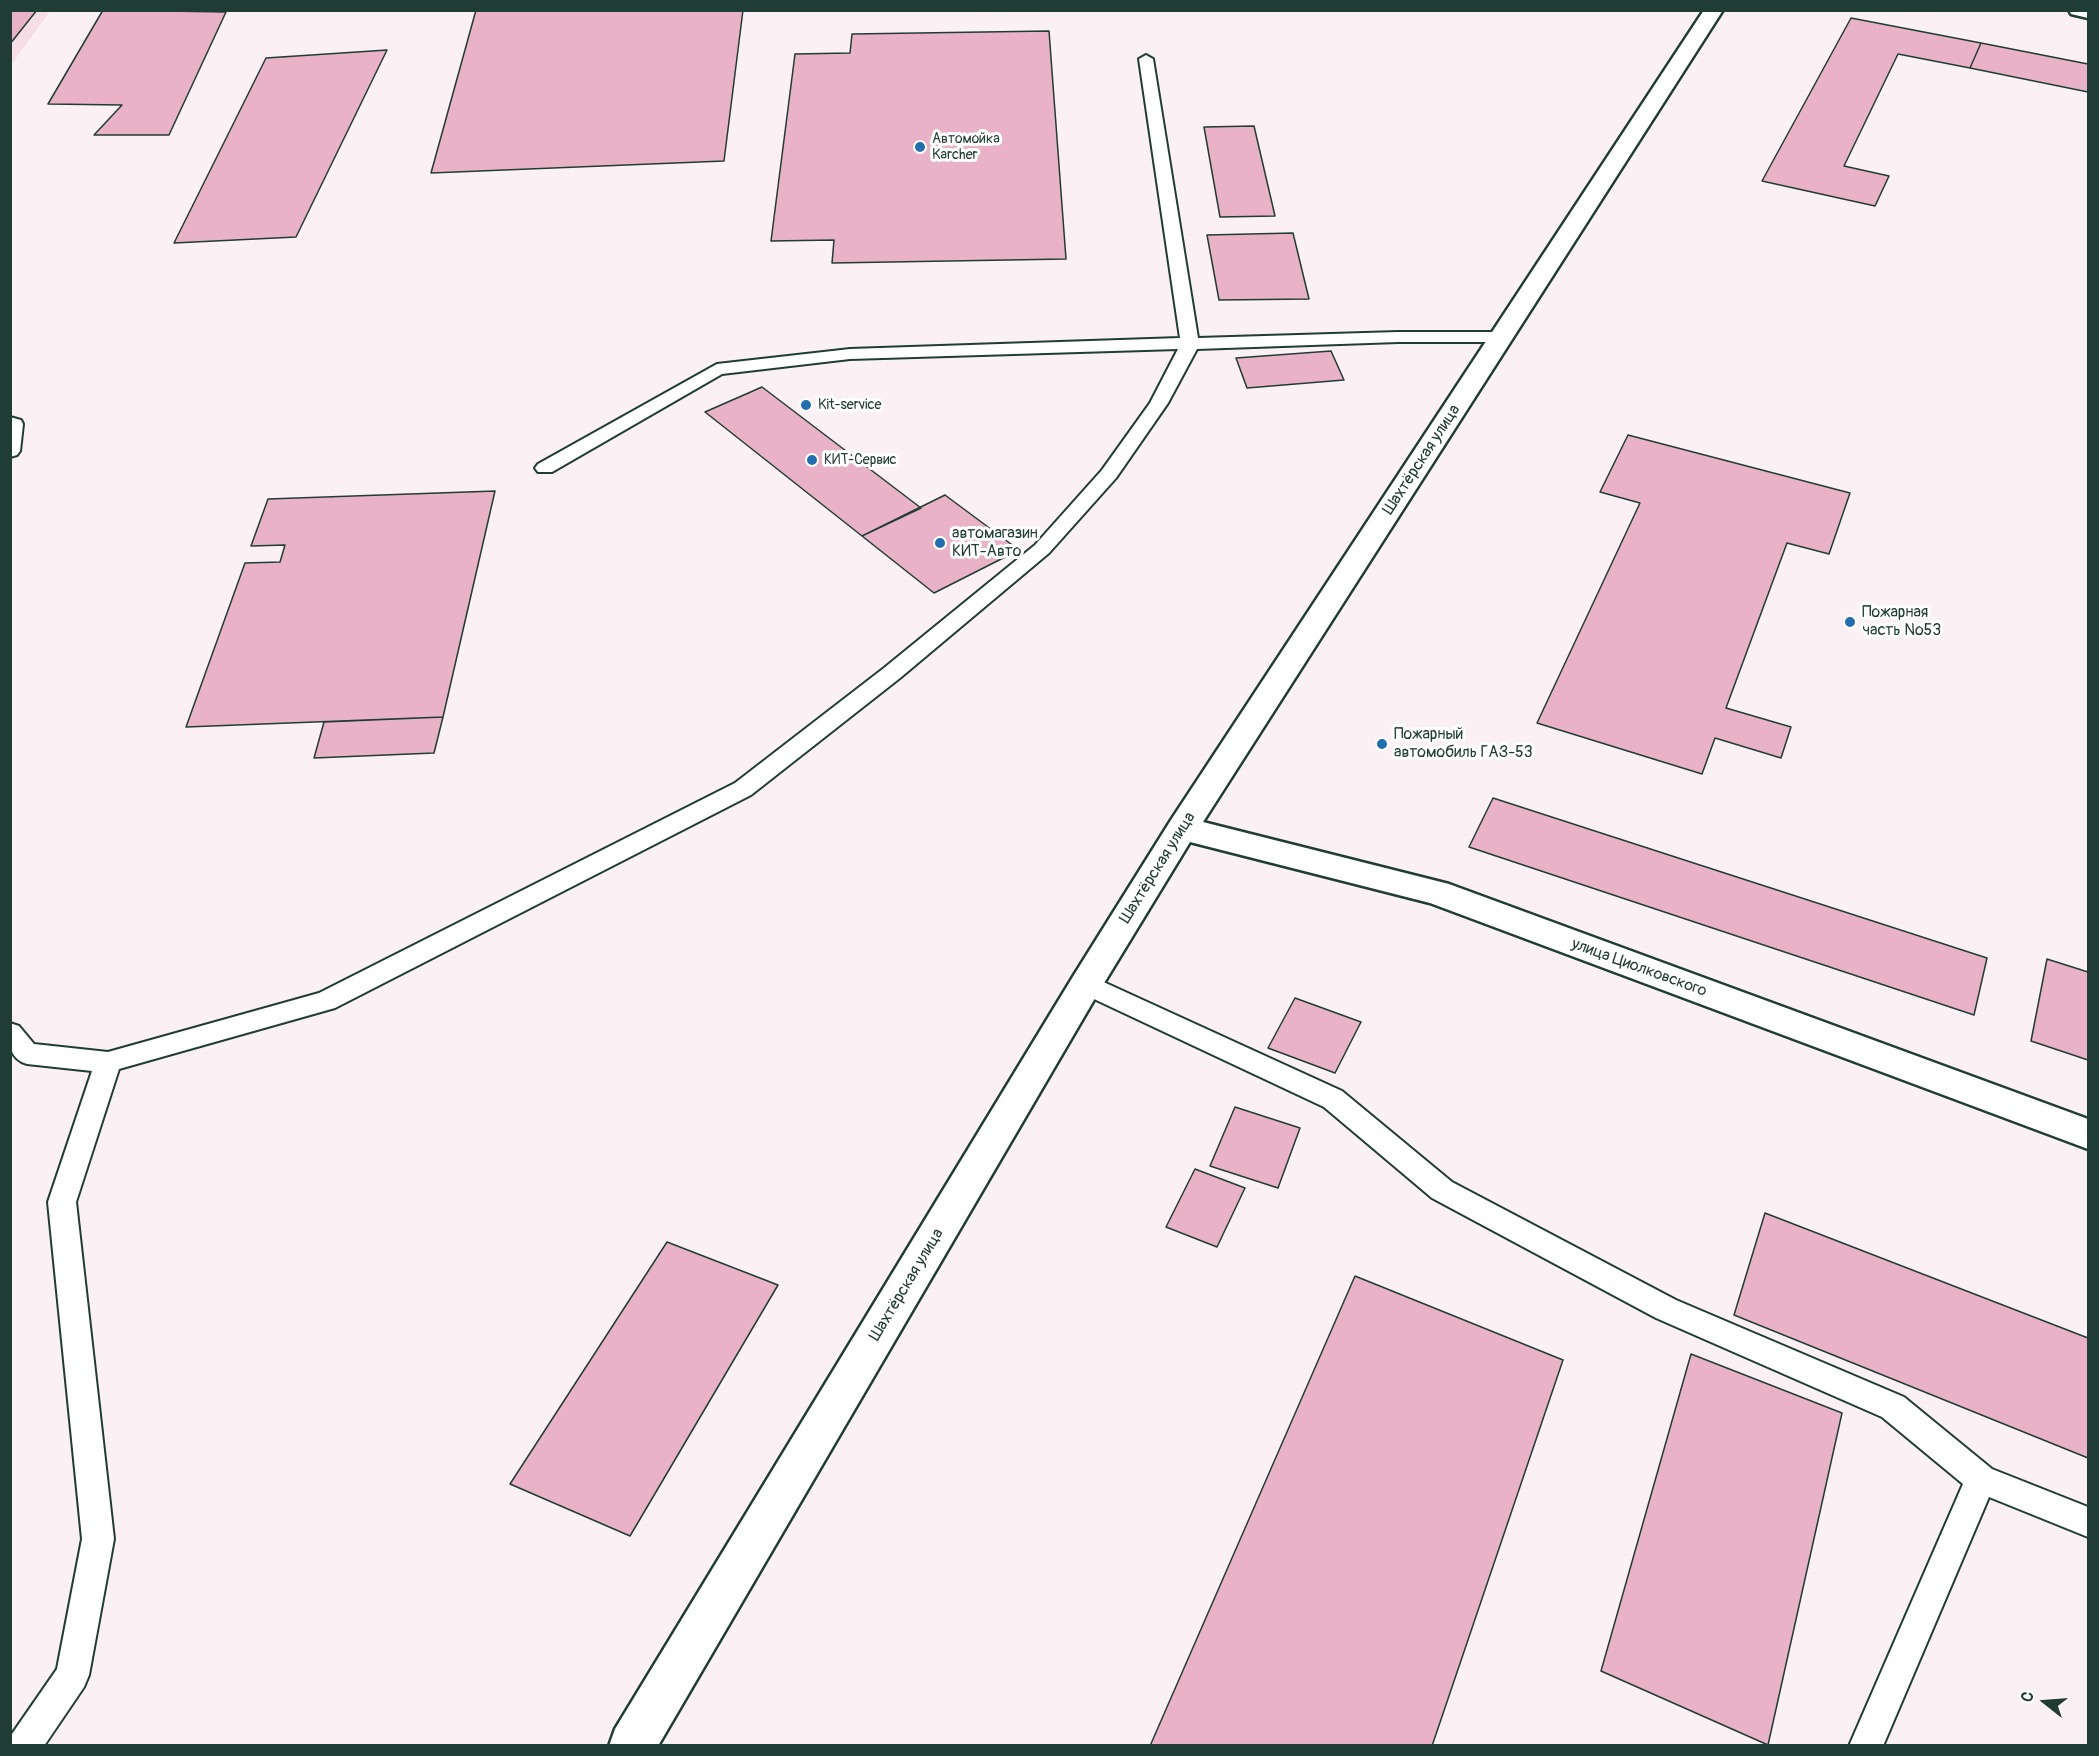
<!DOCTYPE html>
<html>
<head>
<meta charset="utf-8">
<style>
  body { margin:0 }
  #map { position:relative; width:2099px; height:1756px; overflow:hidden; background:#fbf0f4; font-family:Pangolin,sans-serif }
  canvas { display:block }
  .frame { position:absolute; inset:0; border:12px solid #1f3d34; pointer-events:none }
  .north { position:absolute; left:2015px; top:1672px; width:60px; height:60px; -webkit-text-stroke:4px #fff; paint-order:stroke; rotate:287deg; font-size:16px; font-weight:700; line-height:24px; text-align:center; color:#1f3d34 }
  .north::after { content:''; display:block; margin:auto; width:21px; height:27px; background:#1f3d34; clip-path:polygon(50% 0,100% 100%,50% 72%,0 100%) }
</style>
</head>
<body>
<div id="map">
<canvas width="2099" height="1756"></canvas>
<div class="frame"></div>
<div class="north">С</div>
</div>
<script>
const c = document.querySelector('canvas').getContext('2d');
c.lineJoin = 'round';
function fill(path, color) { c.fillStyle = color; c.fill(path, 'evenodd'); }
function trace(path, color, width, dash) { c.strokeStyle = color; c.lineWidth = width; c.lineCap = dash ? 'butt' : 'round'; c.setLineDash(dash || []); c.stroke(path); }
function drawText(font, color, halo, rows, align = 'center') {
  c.font = font + ' Pangolin,sans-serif'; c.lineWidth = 6; c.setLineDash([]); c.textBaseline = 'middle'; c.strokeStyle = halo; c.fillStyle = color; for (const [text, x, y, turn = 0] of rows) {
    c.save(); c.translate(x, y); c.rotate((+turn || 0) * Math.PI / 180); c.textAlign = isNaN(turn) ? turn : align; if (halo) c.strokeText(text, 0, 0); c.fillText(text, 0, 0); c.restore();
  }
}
fill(new Path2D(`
  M 11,11 L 50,11 L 11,65 Z`), '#f6dde6');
const building = new Path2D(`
  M 10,10 L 37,10 L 10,44 Z
  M 103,10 L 226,12 L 169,135 L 94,135 L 122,105 L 48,104 Z
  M 476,10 L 743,10 L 724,161 L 431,173 Z
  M 1851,18 L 1981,43 L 1970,68 L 1898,54 L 1844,166 L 1889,176 L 1875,206 L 1762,181 Z
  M 1049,31 L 1066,259 L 832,263 L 834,240 L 771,241 L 795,54 L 850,53 L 852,34 Z
  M 1981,43 L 2088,64 L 2088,92 L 1970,68 Z
  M 387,50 L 296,237 L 174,243 L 266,58 Z
  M 1254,126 L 1275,216 L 1220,217 L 1204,127 Z
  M 1293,233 L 1309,299 L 1219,300 L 1207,235 Z
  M 1331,351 L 1344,380 L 1247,388 L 1236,358 Z
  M 762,387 L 921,508 L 862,536 L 705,412 Z
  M 1628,435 L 1850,493 L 1829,554 L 1787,543 L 1726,708 L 1791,727 L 1781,758 L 1715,738 L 1702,774 L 1537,723 L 1640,503 L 1600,492 Z
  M 495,491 L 443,717 L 186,727 L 245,563 L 280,562 L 285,545 L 251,546 L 268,499 Z
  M 945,495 L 1019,550 L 934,593 L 862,536 Z
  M 443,717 L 434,753 L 314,758 L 324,722 Z
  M 1493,798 L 1987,958 L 1974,1015 L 1469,847 Z
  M 2047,959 L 2088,972 L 2088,1060 L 2031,1041 Z
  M 1295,998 L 1361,1022 L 1335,1073 L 1268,1048 Z
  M 1235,1107 L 1300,1128 L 1278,1188 L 1210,1166 Z
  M 1195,1169 L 1245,1188 L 1217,1247 L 1166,1227 Z
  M 1765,1213 L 2088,1338 L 2088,1458 L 1734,1315 Z
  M 667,1242 L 778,1285 L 630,1536 L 510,1484 Z
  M 1355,1276 L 1563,1360 L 1432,1746 L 1150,1746 Z
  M 1691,1354 L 1842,1413 L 1768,1745 L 1601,1671 Z`);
fill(building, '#eab2c7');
trace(building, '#1f3d34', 1.5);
const lane = new Path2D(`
  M 1146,55 L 1153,59 L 1198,338 L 1398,332 L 1502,332 L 1508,333 L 1511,337 L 1508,341 L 1502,342 L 1398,342 L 1197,349 L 1168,403 L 1116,478 L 1049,553 L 900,678 L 751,795 L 335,1008 L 119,1069 L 76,1202 L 114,1539 L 89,1675 L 84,1687 L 44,1746 L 10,1746 L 12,1734 L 57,1669 L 82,1539 L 48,1202 L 92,1071 L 27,1064 C 7,1058 10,1041 10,1023 L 19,1026 L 34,1044 L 108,1052 L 319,993 L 735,783 L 884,668 L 1035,545 L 1102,470 L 1150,403 L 1178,349 L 850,359 L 722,374 L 552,472 L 538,472 L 535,468 L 538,464 L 717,364 L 850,349 L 1180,338 L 1139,59 Z
  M 10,417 L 21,420 L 23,424 L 20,451 L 17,455 L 10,457 Z
  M 1086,974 L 1342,1091 L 1452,1182 L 1676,1300 L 1904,1397 L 1992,1469 L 2088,1507 L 2088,1537 L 1989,1497 L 1883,1746 L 1849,1746 L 1963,1484 L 1882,1417 L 1656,1318 L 1432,1198 L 1324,1107 L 1077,991 L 1073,984 L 1077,977 Z`);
const secondary = new Path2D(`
  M 1704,10 L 1723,10 L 1203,822 L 1449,884 L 2088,1119 L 2088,1149 L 1430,903 L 1190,842 L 1098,993 L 658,1746 L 609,1746 L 615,1729 L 1074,975 L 1171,820 Z
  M 2069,10 L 2088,10 L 2088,18 L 2071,14 Z`);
trace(lane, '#1f3d34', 4);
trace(secondary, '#1f3d34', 5);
fill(lane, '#fff');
fill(secondary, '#fff');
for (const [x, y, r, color] of [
  [920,147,6,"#1f6fb2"],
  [806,405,6,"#1f6fb2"],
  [812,460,6,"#1f6fb2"],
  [940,543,6,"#1f6fb2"],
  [1850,622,6,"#1f6fb2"],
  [1382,744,6,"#1f6fb2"]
]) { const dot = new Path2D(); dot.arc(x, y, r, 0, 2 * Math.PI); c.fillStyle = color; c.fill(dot); trace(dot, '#fff', 2); }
drawText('14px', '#1f3d34', '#fff', [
  ["Автомойка",932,139],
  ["Karcher",932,155],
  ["Kit-service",818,405],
  ["КИТ-Сервис",824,460]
], 'left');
drawText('16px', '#1f3d34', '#fff', [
  ["Шахтёрская улица",1422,460,-57],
  ["Шахтёрская улица",1158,868,-58],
  ["улица Циолковского",1639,968,20],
  ["Шахтёрская улица",907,1285,-59]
]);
drawText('16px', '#1f3d34', '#fff', [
  ["автомагазин",952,534],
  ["КИТ-Авто",952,552],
  ["Пожарная",1862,613],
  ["часть №53",1862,631],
  ["Пожарный",1394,735],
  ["автомобиль ГАЗ-53",1394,753]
], 'left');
</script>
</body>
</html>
